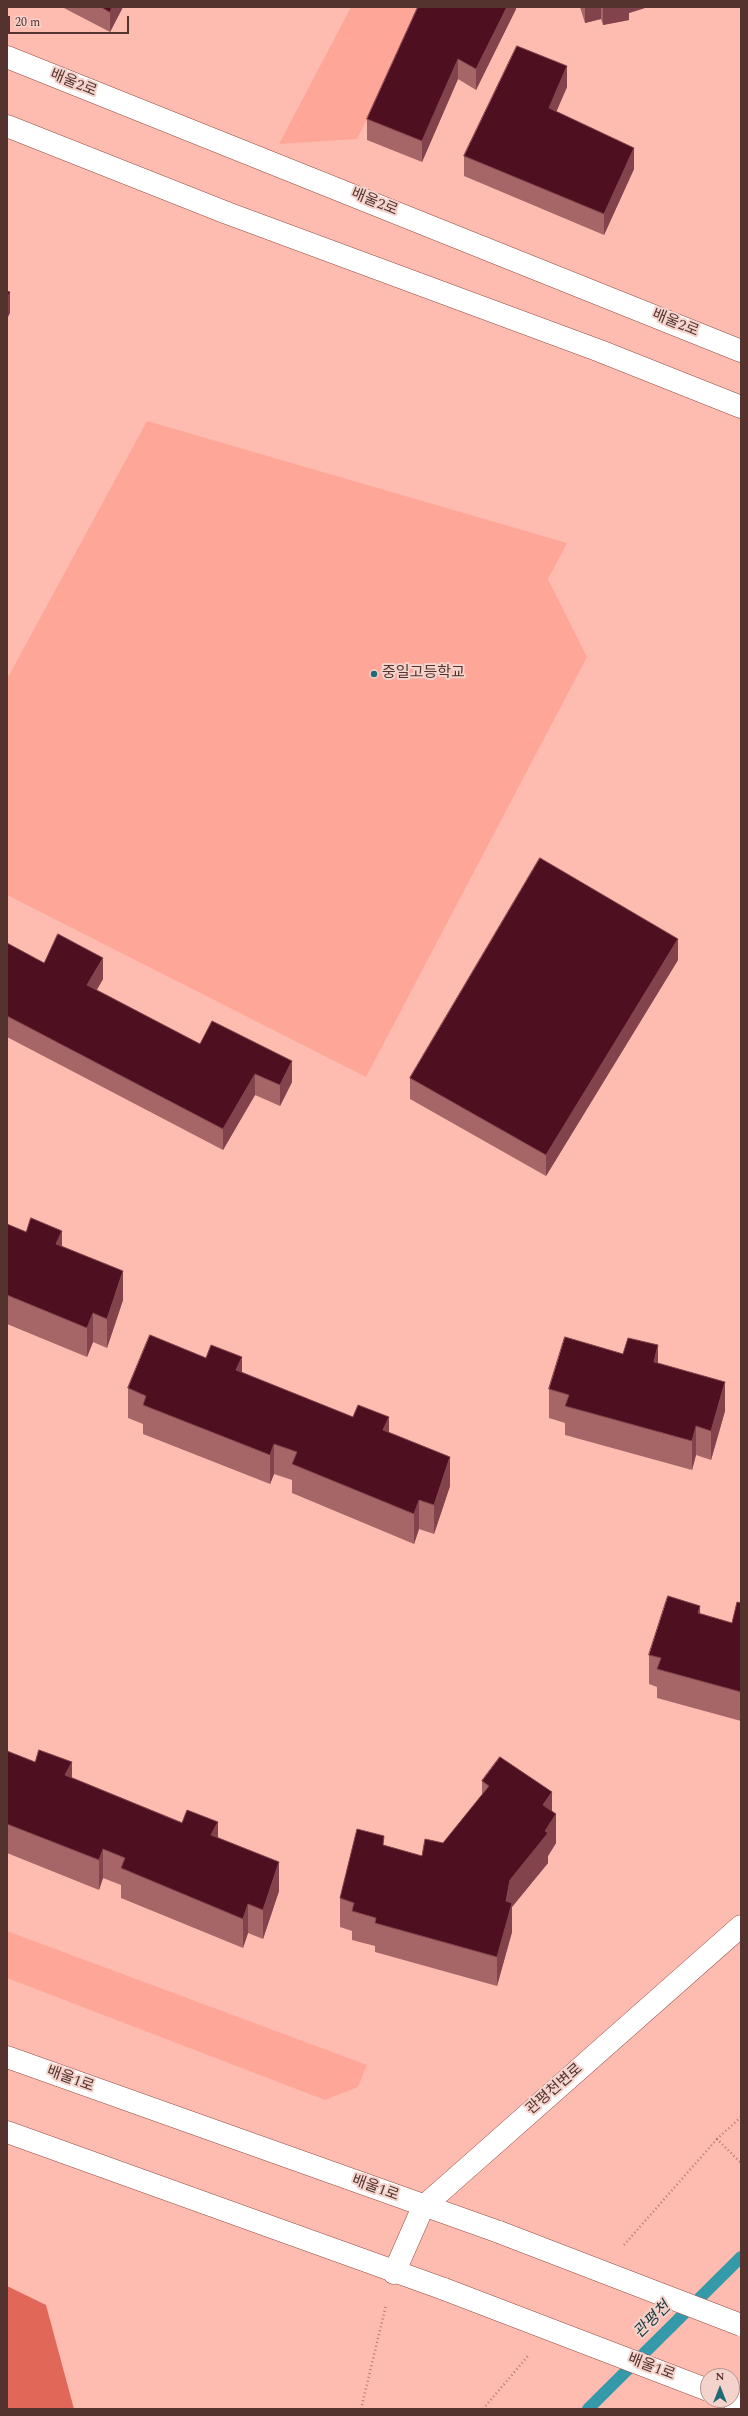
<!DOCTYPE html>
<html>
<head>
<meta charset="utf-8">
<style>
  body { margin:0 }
  #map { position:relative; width:748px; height:2416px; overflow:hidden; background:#febcb1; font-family:Spectral,serif }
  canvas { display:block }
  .frame { position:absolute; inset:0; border:8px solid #54332e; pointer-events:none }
  .north { position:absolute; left:700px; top:2368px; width:40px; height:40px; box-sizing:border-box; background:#f5d3cd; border:1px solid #b5938d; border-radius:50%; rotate:0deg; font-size:11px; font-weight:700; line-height:16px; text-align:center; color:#54332e }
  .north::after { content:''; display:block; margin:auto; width:14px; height:18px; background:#216b76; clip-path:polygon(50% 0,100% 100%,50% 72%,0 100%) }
  .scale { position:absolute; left:8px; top:16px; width:121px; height:18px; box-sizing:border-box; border:2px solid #54332e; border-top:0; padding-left:5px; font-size:12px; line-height:14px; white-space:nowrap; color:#54332e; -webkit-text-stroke:3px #f5d3cd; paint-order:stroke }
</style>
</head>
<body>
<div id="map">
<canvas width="748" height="2416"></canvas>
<div class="frame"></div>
<div class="north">N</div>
<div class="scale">20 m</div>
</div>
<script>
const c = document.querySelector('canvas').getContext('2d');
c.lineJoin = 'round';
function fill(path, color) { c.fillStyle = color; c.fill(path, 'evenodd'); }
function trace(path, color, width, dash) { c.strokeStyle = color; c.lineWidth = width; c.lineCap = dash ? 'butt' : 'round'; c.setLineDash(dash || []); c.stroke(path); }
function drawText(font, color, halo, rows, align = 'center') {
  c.font = font + ' Spectral,"Noto Sans KR",serif'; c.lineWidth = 4; c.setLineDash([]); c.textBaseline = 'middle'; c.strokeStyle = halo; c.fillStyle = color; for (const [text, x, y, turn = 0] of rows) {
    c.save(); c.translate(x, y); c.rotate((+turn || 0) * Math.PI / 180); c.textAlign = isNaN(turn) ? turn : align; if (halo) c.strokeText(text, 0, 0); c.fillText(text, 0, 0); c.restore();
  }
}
fill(new Path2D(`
  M 351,7 L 424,7 L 357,139 L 279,144 Z
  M 147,421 L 567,543 L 548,579 L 587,657 L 366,1077 L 7,895 L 7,679 Z
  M 7,1931 L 367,2065 L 358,2087 L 325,2100 L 7,1978 Z`), '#fea698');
fill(new Path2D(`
  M 7,2286 L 46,2305 L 74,2409 L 7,2409 Z`), '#e16758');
trace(new Path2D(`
  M 588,2409 L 741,2257`), '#349aa9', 12);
const minor = new Path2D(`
  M 394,2273 L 423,2207 L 741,1926`);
const secondary = new Path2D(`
  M 7,57 L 741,351
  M 7,126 L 227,213 L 600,351 L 741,407
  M 7,2057 L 499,2232
  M 7,2132 L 444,2289
  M 732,2399 L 741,2402`);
trace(minor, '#944c43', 23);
trace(secondary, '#944c43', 23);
trace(new Path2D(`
  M 741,2117 L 717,2139 L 741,2163
  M 624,2245 L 717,2139
  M 361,2409 L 386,2305
  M 483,2409 L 528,2356`), '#ad7a72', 2.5, [1, 3]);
trace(minor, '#fff', 22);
trace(secondary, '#fff', 22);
const secondaryBridge = new Path2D(`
  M 499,2232 L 741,2325
  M 444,2289 L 708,2390`);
trace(secondaryBridge, '#944c43', 23, []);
trace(secondaryBridge, '#fff', 22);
fill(new Path2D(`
  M 62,7 L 123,7 L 110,32 Z
  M 516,7 L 516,9 L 476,90 L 458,79 L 422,162 L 367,140 L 367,119 Z
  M 580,7 L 648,7 L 629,13 L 629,20 L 603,25 L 601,19 L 585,23 Z
  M 567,87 L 556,111 L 634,169 L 604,235 L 464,176 L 464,156 Z
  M 7,943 L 44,963 L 103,979 L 97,990 L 200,1044 L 292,1082 L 280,1106 L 255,1095 L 223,1150 L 7,1037 Z
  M 678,960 L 546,1176 L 410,1099 L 410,1078 Z
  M 7,1224 L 62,1246 L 123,1300 L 107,1348 L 93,1342 L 87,1357 L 7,1324 Z
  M 623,1354 L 658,1363 L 725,1411 L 711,1460 L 696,1455 L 692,1470 L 565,1435 L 565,1423 L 549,1418 L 549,1389 Z
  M 242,1372 L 450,1486 L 434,1534 L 419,1529 L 414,1544 L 292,1493 L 292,1480 L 274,1474 L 270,1484 L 143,1434 L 143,1424 L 128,1418 L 128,1388 Z
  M 741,1603 L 741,1721 L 657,1698 L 657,1687 L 649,1684 L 649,1655 L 700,1614 L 732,1623 Z
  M 7,1751 L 218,1837 L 279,1891 L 263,1939 L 248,1933 L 243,1948 L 121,1898 L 121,1885 L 103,1878 L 99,1890 L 7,1853 Z
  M 482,1781 L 552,1811 L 556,1843 L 548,1856 L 548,1863 L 512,1907 L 512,1932 L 497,1986 L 375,1952 L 375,1946 L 352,1940 L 352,1931 L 340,1927 L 340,1898 L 384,1845 L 422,1856 L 443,1843 L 482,1795 Z`), '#a66668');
fill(new Path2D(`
  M 112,7 L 123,7 L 110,32 L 110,12 Z
  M 507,7 L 516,7 L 516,9 L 476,90 L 476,69 Z
  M 585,7 L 601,7 L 601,19 L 585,23 Z
  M 603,7 L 648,7 L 629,13 L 629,20 L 603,25 Z
  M 458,59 L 458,79 L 422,162 L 422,141 Z
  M 567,66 L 567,87 L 549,129 L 549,108 Z
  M 634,148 L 634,169 L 604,235 L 604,214 Z
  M 10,292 L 10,313 L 7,319 L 7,298 Z
  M 678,939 L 678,960 L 546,1176 L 546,1155 Z
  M 103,958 L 103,979 L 87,1006 L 87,985 Z
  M 292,1061 L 292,1082 L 280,1106 L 280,1085 Z
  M 255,1074 L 255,1095 L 223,1150 L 223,1129 Z
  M 62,1231 L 62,1260 L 56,1244 Z
  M 123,1271 L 123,1300 L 107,1348 L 107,1319 Z
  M 93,1313 L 93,1342 L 87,1357 L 87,1328 Z
  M 658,1345 L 658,1375 L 654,1362 Z
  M 242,1357 L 242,1386 L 236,1370 Z
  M 725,1382 L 725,1411 L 711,1460 L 711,1431 Z
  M 389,1417 L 389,1446 L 383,1430 Z
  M 696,1426 L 696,1455 L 692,1470 L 692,1441 Z
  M 274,1444 L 274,1474 L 270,1484 L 270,1455 Z
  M 450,1457 L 450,1486 L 434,1534 L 434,1505 Z
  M 419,1500 L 419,1529 L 414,1544 L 414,1514 Z
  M 700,1606 L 700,1635 L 698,1613 Z
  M 72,1762 L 72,1791 L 65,1775 Z
  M 552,1792 L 552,1819 L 556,1814 L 556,1843 L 548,1856 L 548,1863 L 512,1907 L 512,1932 L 497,1986 L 497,1957 L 510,1880 L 543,1805 Z
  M 218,1822 L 218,1851 L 211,1835 Z
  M 103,1849 L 103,1878 L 99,1890 L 99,1860 Z
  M 279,1862 L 279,1891 L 263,1939 L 263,1910 Z
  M 248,1904 L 248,1933 L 243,1948 L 243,1919 Z`), '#83434c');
const building = new Path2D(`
  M 101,7 L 112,7 L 110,12 Z
  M 418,7 L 507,7 L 476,69 L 458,59 L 422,141 L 367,119 Z
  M 517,46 L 567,66 L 549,108 L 634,148 L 604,214 L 464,156 Z
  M 7,291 L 10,292 L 7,298 Z
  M 540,858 L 678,939 L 546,1155 L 410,1078 Z
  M 58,934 L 103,958 L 87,985 L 200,1044 L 212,1021 L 292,1061 L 280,1085 L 255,1074 L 223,1129 L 7,1016 L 7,943 L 44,963 Z
  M 31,1218 L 62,1231 L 56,1244 L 123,1271 L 107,1319 L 93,1313 L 87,1328 L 7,1295 L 7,1224 L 26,1232 Z
  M 150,1335 L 206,1358 L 211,1345 L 242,1357 L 236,1370 L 353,1417 L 358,1405 L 389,1417 L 383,1430 L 450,1457 L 434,1505 L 419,1500 L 414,1514 L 292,1464 L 297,1452 L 274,1444 L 270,1455 L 143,1405 L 146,1396 L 128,1388 Z
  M 565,1337 L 623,1354 L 628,1338 L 658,1345 L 654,1362 L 725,1382 L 711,1431 L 696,1426 L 692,1441 L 565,1406 L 569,1395 L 549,1389 Z
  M 668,1596 L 700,1606 L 698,1613 L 732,1623 L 737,1602 L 741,1603 L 741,1692 L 657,1669 L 661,1658 L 649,1655 Z
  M 39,1750 L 72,1762 L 65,1775 L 182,1823 L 187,1810 L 218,1822 L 211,1835 L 279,1862 L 263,1910 L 248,1904 L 243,1919 L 121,1868 L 125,1858 L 103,1849 L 99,1860 L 7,1824 L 7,1751 L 35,1762 Z
  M 500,1757 L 552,1792 L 543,1805 L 556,1814 L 545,1831 L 548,1833 L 510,1880 L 506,1901 L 512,1903 L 497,1957 L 375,1923 L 376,1918 L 352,1911 L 354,1903 L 340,1898 L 357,1829 L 384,1836 L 383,1845 L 422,1856 L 425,1839 L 443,1843 L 489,1786 L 482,1781 Z`);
fill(building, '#4e0f20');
trace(building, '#83434c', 1);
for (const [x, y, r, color] of [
  [374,674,4,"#216b76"]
]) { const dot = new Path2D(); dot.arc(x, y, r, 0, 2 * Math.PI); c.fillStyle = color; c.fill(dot); trace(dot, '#f5d3cd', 1.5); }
drawText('15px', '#54332e', '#f5d3cd', [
  ["배울2로",73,84,22],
  ["배울2로",374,203,22],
  ["배울2로",675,324,22],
  ["배울1로",70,2080,20],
  ["관평천변로",555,2090,-41],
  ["배울1로",375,2189,20],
  ["배울1로",651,2368,21]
]);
drawText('15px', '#54332e', '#f5d3cd', [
  ["중일고등학교",382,674]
], 'left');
drawText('italic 16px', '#1b393e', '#f5d3cd', [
  ["관평천",653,2321,-45]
]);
</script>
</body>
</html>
